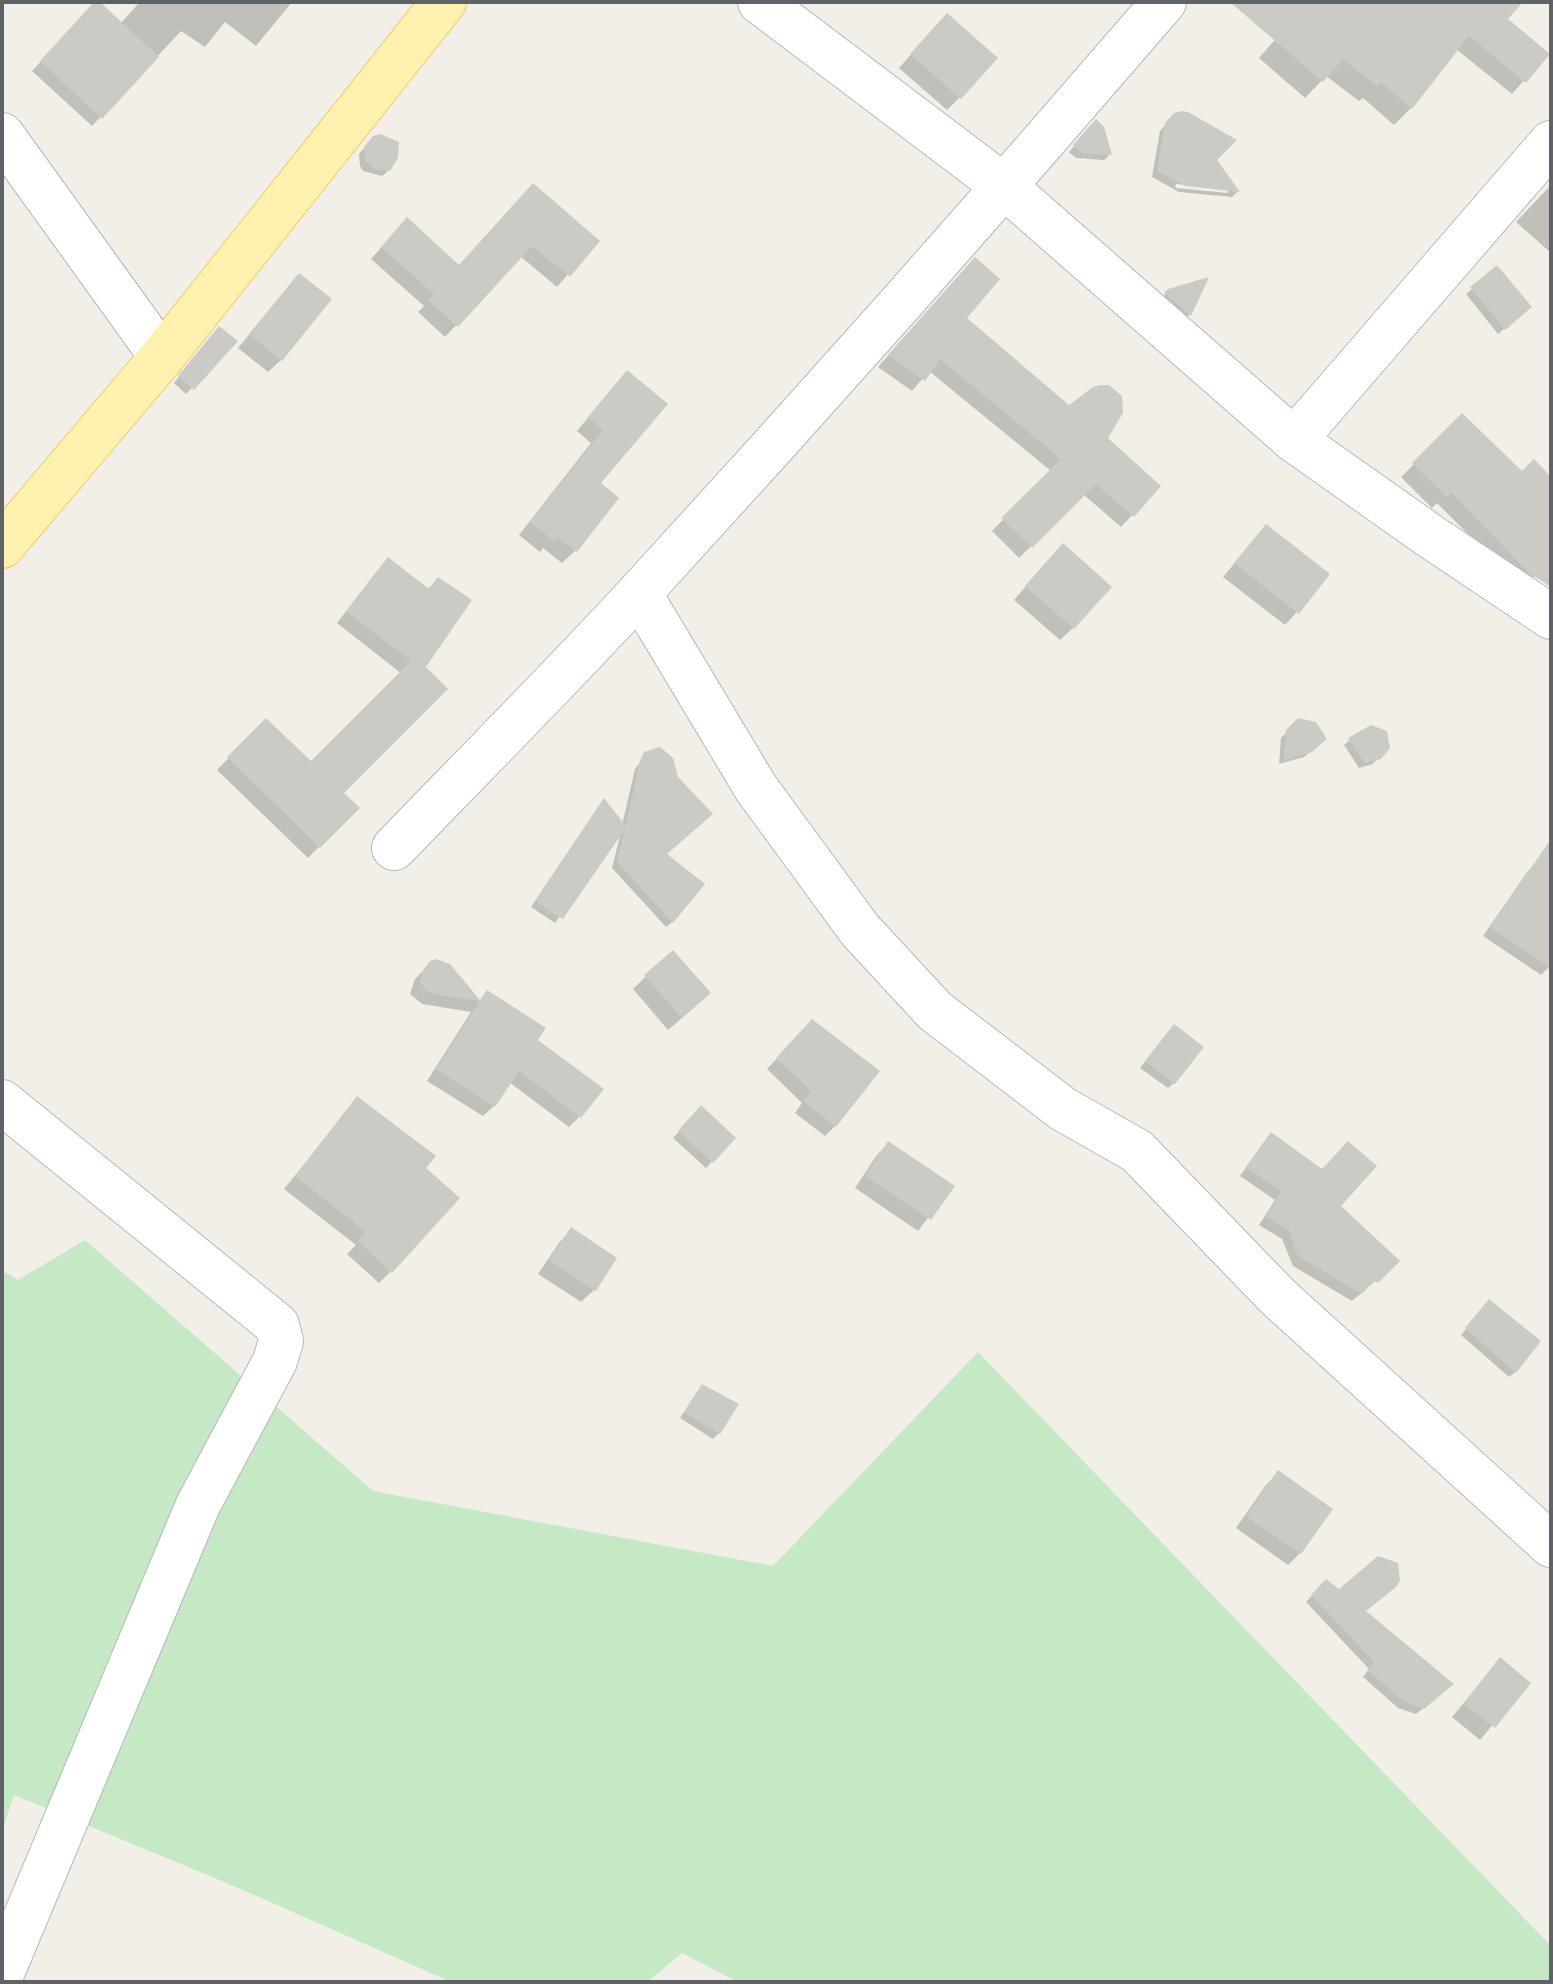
<!DOCTYPE html>
<html>
<head>
<meta charset="utf-8">
<style>
  body { margin:0 }
  #map { position:relative; width:1553px; height:1984px; overflow:hidden; background:#f1efe8; font-family:"PT Sans",sans-serif }
  canvas { display:block }
  .frame { position:absolute; inset:0; border:4px solid #5f6368; pointer-events:none }
</style>
</head>
<body>
<div id="map">
<canvas width="1553" height="1984"></canvas>
<div class="frame"></div>
</div>
<script>
const c = document.querySelector('canvas').getContext('2d');
c.lineJoin = 'round';
function fill(path, color) { c.fillStyle = color; c.fill(path, 'evenodd'); }
function trace(path, color, width, dash) { c.strokeStyle = color; c.lineWidth = width; c.lineCap = dash ? 'butt' : 'round'; c.setLineDash(dash || []); c.stroke(path); }
fill(new Path2D(`
  M 85,1240 L 373,1491 L 773,1566 L 978,1352 L 1551,1946 L 1551,1982 L 738,1982 L 682,1953 L 647,1982 L 449,1981 L 234,1886 L 14,1795 L 2,1831 L 2,1271 L 18,1280 Z`), '#c5e8c5');
fill(new Path2D(`
  M 97,2 L 120,24 L 140,2 L 292,2 L 256,46 L 225,22 L 205,47 L 181,31 L 92,126 L 32,71 Z
  M 1308,2 L 1409,2 L 1472,15 L 1547,54 L 1512,94 L 1456,49 L 1411,108 L 1394,125 L 1363,98 L 1359,101 L 1326,76 L 1305,98 L 1259,58 Z
  M 934,29 L 960,97 L 947,110 L 899,68 Z
  M 1168,122 L 1214,160 L 1237,192 L 1232,197 L 1179,192 L 1152,177 L 1160,131 ZM 1176,184 L 1228,189 L 1228,193 L 1175,188 Z
  M 1090,128 L 1110,154 L 1104,160 L 1076,158 L 1069,152 Z
  M 367,145 L 389,170 L 382,176 L 363,171 L 360,166 L 359,154 Z
  M 1550,186 L 1551,187 L 1551,253 L 1516,222 Z
  M 522,197 L 597,241 L 557,287 L 520,256 L 445,337 L 418,312 L 424,306 L 371,259 L 396,231 L 459,267 Z
  M 964,271 L 964,319 L 1159,486 L 1121,527 L 1083,494 L 1019,558 L 992,531 L 1051,471 L 929,371 L 912,391 L 878,367 Z
  M 299,275 L 281,360 L 268,372 L 238,348 Z
  M 1205,280 L 1189,315 L 1183,321 L 1159,300 L 1169,291 Z
  M 1472,289 L 1523,313 L 1498,334 L 1466,294 Z
  M 213,334 L 235,341 L 186,394 L 174,383 Z
  M 614,386 L 599,484 L 575,551 L 562,563 L 543,548 L 540,552 L 519,535 L 591,443 L 577,431 Z
  M 1462,416 L 1522,474 L 1551,480 L 1551,561 L 1522,588 L 1437,503 L 1432,508 L 1401,477 Z
  M 1266,526 L 1297,612 L 1285,625 L 1223,577 Z
  M 1050,558 L 1073,628 L 1060,640 L 1014,600 Z
  M 377,571 L 427,590 L 438,579 L 469,601 L 342,793 L 357,808 L 308,858 L 217,770 L 266,720 L 311,764 L 402,674 L 337,623 Z
  M 1299,720 L 1319,745 L 1304,757 L 1279,764 L 1281,738 Z
  M 1350,740 L 1379,757 L 1373,764 L 1359,768 L 1344,745 Z
  M 646,754 L 664,855 L 672,922 L 666,927 L 612,868 L 621,832 L 555,923 L 531,907 L 598,807 L 622,825 L 635,769 Z
  M 1551,850 L 1551,965 L 1541,975 L 1483,936 L 1528,871 Z
  M 449,965 L 479,1001 L 487,993 L 579,1117 L 569,1127 L 509,1082 L 494,1106 L 483,1116 L 427,1081 L 471,1012 L 422,1004 L 410,994 L 415,979 L 427,967 Z
  M 646,976 L 696,1006 L 668,1030 L 633,989 Z
  M 802,1032 L 835,1126 L 825,1136 L 795,1113 L 802,1103 L 767,1069 Z
  M 1168,1033 L 1174,1083 L 1168,1088 L 1140,1068 Z
  M 358,1098 L 424,1168 L 390,1272 L 379,1283 L 347,1254 L 356,1245 L 284,1189 Z
  M 701,1108 L 734,1138 L 706,1168 L 673,1138 Z
  M 1263,1143 L 1397,1262 L 1352,1301 L 1293,1266 L 1282,1239 L 1259,1225 L 1275,1200 L 1240,1176 Z
  M 888,1144 L 952,1186 L 918,1231 L 855,1188 L 877,1155 Z
  M 571,1230 L 594,1290 L 581,1302 L 538,1274 L 559,1243 Z
  M 1484,1308 L 1515,1372 L 1509,1377 L 1461,1335 Z
  M 697,1392 L 719,1433 L 713,1439 L 680,1418 Z
  M 1278,1473 L 1300,1553 L 1288,1565 L 1236,1528 L 1266,1485 Z
  M 1326,1581 L 1364,1612 L 1446,1690 L 1416,1714 L 1398,1708 L 1363,1677 L 1369,1669 L 1306,1602 Z
  M 1500,1660 L 1528,1683 L 1480,1740 L 1452,1717 Z`), '#0003');
fill(new Path2D(`
  M 94,2 L 100,2 L 159,57 L 102,119 L 40,61 Z
  M 1230,2 L 1523,2 L 1508,19 L 1550,54 L 1526,83 L 1469,36 L 1412,109 L 1381,82 L 1377,86 L 1343,59 L 1323,82 Z
  M 947,13 L 998,58 L 961,99 L 910,54 Z
  M 1181,111 L 1188,112 L 1237,140 L 1217,160 L 1240,192 L 1186,186 L 1157,171 L 1165,123 L 1174,113 Z
  M 1096,119 L 1104,127 L 1112,155 L 1082,153 L 1073,145 Z
  M 380,134 L 399,142 L 398,158 L 390,171 L 375,169 L 365,160 L 364,147 L 373,136 Z
  M 533,183 L 600,241 L 570,277 L 532,246 L 458,327 L 428,300 L 434,294 L 381,247 L 407,217 L 459,265 Z
  M 975,257 L 1000,279 L 967,318 L 1069,405 L 1093,387 L 1101,385 L 1109,385 L 1122,396 L 1123,413 L 1108,438 L 1161,486 L 1134,517 L 1096,484 L 1032,548 L 1001,518 L 1061,459 L 940,359 L 925,381 L 888,355 Z
  M 1497,265 L 1532,307 L 1505,330 L 1470,287 Z
  M 299,273 L 332,299 L 282,361 L 249,334 Z
  M 1209,277 L 1191,316 L 1164,293 L 1168,289 Z
  M 219,326 L 238,341 L 194,390 L 178,376 Z
  M 627,370 L 668,404 L 601,483 L 619,498 L 577,552 L 557,537 L 554,541 L 530,522 L 603,430 L 588,417 Z
  M 1462,413 L 1522,471 L 1534,459 L 1551,477 L 1551,587 L 1528,572 L 1451,492 L 1447,497 L 1412,463 Z
  M 1266,524 L 1330,574 L 1299,614 L 1234,563 Z
  M 1063,543 L 1112,587 L 1074,629 L 1025,586 Z
  M 388,557 L 429,589 L 438,577 L 472,600 L 426,667 L 448,689 L 344,793 L 360,808 L 320,848 L 227,757 L 266,718 L 311,761 L 411,661 L 346,611 Z
  M 1298,718 L 1316,722 L 1327,739 L 1312,752 L 1284,760 L 1286,730 Z
  M 1371,725 L 1387,731 L 1390,748 L 1381,759 L 1365,763 L 1348,738 Z
  M 660,747 L 673,758 L 678,777 L 713,814 L 667,854 L 705,884 L 673,923 L 617,862 L 625,829 L 563,919 L 535,901 L 604,798 L 626,826 L 640,761 L 644,752 Z
  M 1551,839 L 1551,968 L 1490,927 Z
  M 673,950 L 711,993 L 682,1018 L 644,975 Z
  M 437,959 L 450,964 L 480,1000 L 487,990 L 546,1028 L 538,1040 L 604,1089 L 581,1118 L 519,1071 L 495,1107 L 436,1069 L 480,1001 L 433,994 L 427,991 L 420,982 L 422,972 L 430,961 Z
  M 812,1019 L 880,1071 L 836,1127 L 803,1101 L 811,1091 L 776,1058 Z
  M 1174,1024 L 1204,1047 L 1175,1084 L 1145,1061 Z
  M 357,1096 L 436,1156 L 426,1168 L 460,1198 L 392,1273 L 358,1241 L 366,1232 L 295,1176 Z
  M 701,1105 L 736,1138 L 713,1163 L 678,1131 Z
  M 1271,1132 L 1322,1169 L 1348,1141 L 1377,1166 L 1341,1206 L 1400,1261 L 1378,1283 L 1374,1281 L 1362,1294 L 1301,1258 L 1296,1253 L 1290,1231 L 1266,1216 L 1282,1191 L 1246,1167 Z
  M 888,1141 L 955,1186 L 931,1220 L 865,1176 Z
  M 571,1227 L 617,1258 L 596,1291 L 549,1260 Z
  M 1489,1299 L 1541,1341 L 1516,1373 L 1465,1328 Z
  M 702,1384 L 739,1404 L 720,1434 L 684,1412 Z
  M 1278,1470 L 1333,1509 L 1301,1554 L 1246,1516 Z
  M 1378,1556 L 1398,1563 L 1400,1581 L 1396,1587 L 1366,1611 L 1454,1684 L 1424,1709 L 1405,1702 L 1367,1670 L 1374,1662 L 1311,1595 L 1326,1579 L 1339,1589 Z
  M 1500,1657 L 1531,1683 L 1495,1728 L 1463,1704 Z`), '#cccac5');
const minor = new Path2D(`
  M 760,2 L 1005,187 L 1294,440 L 1430,536 L 1551,617
  M 2,135 L 162,357
  M 1294,440 L 1551,143
  M 639,593 L 756,788 L 860,930 L 935,1011 L 1063,1109 L 1137,1151 L 1277,1296 L 1551,1545
  M 394,848 C 477,762 561,678 642,590 C 819,397 993,201 1164,2
  M 2,1102 L 277,1325 L 281,1341 L 275,1361 L 198,1505 L 2,1973`);
const major = new Path2D(`
  M 2,546 L 162,357 L 444,2`);
trace(minor, '#b5b8bc', 46);
trace(major, '#f2c960', 46);
trace(minor, '#fff', 44);
trace(major, '#fff2af', 44);
</script>
</body>
</html>
